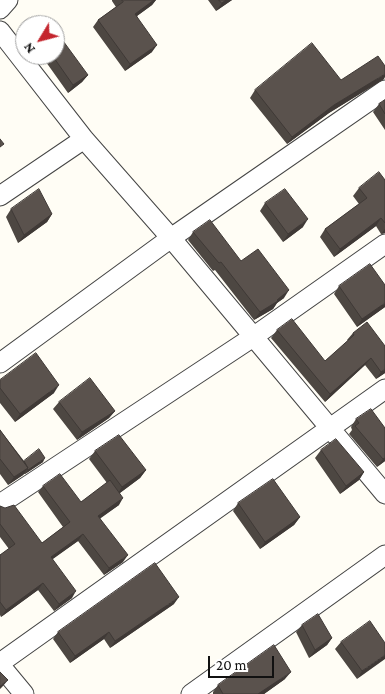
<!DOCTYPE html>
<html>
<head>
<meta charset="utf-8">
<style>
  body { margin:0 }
  #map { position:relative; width:385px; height:694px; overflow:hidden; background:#fffdf5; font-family:"Crimson Pro",serif }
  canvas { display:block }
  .north { position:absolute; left:15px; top:15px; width:50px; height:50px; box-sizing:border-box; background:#fff; border:1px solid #a0a0a0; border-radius:50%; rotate:233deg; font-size:14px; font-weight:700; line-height:20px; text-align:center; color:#111 }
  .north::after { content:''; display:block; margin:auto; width:18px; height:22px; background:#c4262e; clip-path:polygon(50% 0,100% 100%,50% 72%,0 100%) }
  .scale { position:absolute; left:208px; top:656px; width:66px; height:22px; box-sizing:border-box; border:2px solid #111; border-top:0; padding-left:6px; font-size:15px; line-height:18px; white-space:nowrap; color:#111; -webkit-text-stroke:4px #fff; paint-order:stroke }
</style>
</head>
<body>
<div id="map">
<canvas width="385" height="694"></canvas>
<div class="north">N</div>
<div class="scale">20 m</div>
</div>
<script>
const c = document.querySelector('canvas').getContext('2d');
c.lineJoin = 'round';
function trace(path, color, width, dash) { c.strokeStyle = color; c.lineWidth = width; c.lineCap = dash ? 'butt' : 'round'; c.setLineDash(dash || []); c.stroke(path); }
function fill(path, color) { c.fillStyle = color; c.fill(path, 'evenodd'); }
const minor = new Path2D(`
  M 0,9 L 8,0
  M 0,31 L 84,139 L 171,238 L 385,494
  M 0,196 L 84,139
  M 0,363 L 171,238 L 385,90
  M 0,504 L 253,337 L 385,244
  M 0,663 L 385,389
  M 0,665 L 24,694
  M 191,694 L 385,555`);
trace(minor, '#444', 21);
trace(minor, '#fff', 19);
fill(new Path2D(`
  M 112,0 L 156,0 L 152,5 L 137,16 L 152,52 L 125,71 L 93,27 L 98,20 L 116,7 L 112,1 Z
  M 208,0 L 232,0 L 216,11 Z
  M 41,55 L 55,55 L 88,75 L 82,82 L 68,93 Z
  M 384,79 L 329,113 L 287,144 L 250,98 L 255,90 L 341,80 Z
  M 385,100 L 385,130 L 373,112 L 379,104 Z
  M 385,180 L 385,233 L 381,234 L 376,226 L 334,257 L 320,237 L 325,229 L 359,204 L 353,196 L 359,188 Z
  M 265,203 L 303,227 L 283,242 L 260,211 Z
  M 11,209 L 52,214 L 47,222 L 18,243 L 6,217 Z
  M 193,232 L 241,261 L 284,298 L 277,303 L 273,309 L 254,320 L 215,270 L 213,271 L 188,240 Z
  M 339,286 L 385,307 L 357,327 L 334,294 Z
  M 277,330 L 325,361 L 348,341 L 347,340 L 353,333 L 385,373 L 376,379 L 365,365 L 325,402 L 271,338 Z
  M 0,380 L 54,393 L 15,422 L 0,403 Z
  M 59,402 L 115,411 L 109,418 L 77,440 L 53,409 Z
  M 356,419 L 385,428 L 385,461 L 377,467 L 349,434 L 352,430 L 351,427 Z
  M 0,430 L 24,461 L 43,462 L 25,474 L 24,474 L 23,475 L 8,485 L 0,474 Z
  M 321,450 L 364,472 L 359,480 L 340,494 L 315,458 Z
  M 95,451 L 146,470 L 140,478 L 120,493 L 119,505 L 100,518 L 123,562 L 104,575 L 78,541 L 52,559 L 72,598 L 54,611 L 38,590 L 1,617 L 0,615 L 0,555 L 9,549 L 0,537 L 0,506 L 42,543 L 63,527 L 38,492 L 43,486 L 81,502 L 107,483 L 89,459 Z
  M 238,503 L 300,517 L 294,525 L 260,549 L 233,511 Z
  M 174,604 L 110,648 L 104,639 L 70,663 L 53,639 L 58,632 Z
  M 302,625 L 332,638 L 327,645 L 309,658 L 296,632 Z
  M 341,642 L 385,643 L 357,679 L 335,649 Z
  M 285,679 L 264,694 L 213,694 L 213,692 L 218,685 Z`), '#4d4742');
fill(new Path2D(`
  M 154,0 L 156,0 L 152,5 L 130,21 L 135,14 Z
  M 226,0 L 232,0 L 216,11 L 222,3 Z
  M 157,45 L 152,52 L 125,71 L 130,64 Z
  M 385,74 L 385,77 L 384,79 L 329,113 L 287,144 L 292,137 L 334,105 Z
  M 88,75 L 82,82 L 68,93 L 73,85 Z
  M 52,214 L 47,222 L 18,243 L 24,235 Z
  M 381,218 L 376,226 L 334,257 L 340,249 Z
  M 308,219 L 303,227 L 283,242 L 288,234 Z
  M 385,229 L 385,233 L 381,234 Z
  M 289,290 L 284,298 L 277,303 L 273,309 L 254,320 L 260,312 Z
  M 385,303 L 385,307 L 357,327 L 362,319 Z
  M 371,358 L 365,365 L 325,402 L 330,394 Z
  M 385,369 L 385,373 L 376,379 L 381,372 Z
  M 59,385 L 54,393 L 15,422 L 20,414 Z
  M 115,411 L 109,418 L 77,440 L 82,432 Z
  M 45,458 L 43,462 L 25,474 L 28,470 Z
  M 385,458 L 385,461 L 377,467 L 383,459 Z
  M 28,468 L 23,475 L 8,485 L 14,477 Z
  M 146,470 L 140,478 L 117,495 L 122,487 Z
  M 364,472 L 359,480 L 340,494 L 346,486 Z
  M 123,498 L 119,505 L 94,523 L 98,516 Z
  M 300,517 L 294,525 L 260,549 L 265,542 Z
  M 83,534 L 78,541 L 46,564 L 51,557 Z
  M 128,555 L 123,562 L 104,575 L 109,568 Z
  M 43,583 L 38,590 L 1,617 L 6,610 Z
  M 76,591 L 72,598 L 54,611 L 59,604 Z
  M 179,597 L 174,604 L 110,648 L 115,641 Z
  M 109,632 L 104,639 L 70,663 L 75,656 Z
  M 332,638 L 327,645 L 309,658 L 315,650 Z
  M 385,655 L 385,659 L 357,679 L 362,671 Z
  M 291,672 L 285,679 L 264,694 L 258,694 Z
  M 8,680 L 3,686 L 0,689 L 0,686 Z`), '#3f3936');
const building = new Path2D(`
  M 122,0 L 154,0 L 135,14 L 157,45 L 130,64 L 98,20 L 123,2 Z
  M 219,0 L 226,0 L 222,3 Z
  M 58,34 L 88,75 L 73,85 L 52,55 L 55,55 L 55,36 Z
  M 312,43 L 341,80 L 378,56 L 385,66 L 385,74 L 334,105 L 292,137 L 255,90 Z
  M 385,100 L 385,114 L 379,104 Z
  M 0,139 L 4,144 L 0,147 Z
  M 379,172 L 385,180 L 385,223 L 381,218 L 340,249 L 325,229 L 367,198 L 359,188 Z
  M 39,189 L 52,214 L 24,235 L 11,209 Z
  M 285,189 L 308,219 L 288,234 L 265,203 Z
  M 210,220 L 241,261 L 258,249 L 289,290 L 277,300 L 278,301 L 260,312 L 221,262 L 219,263 L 193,232 Z
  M 370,264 L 385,285 L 385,303 L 362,319 L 339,286 Z
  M 292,319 L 325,361 L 354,335 L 353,333 L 367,322 L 385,346 L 385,369 L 381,372 L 371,358 L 330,394 L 277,330 Z
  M 36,353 L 59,385 L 20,414 L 0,388 L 0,380 Z
  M 90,378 L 115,411 L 82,432 L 59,402 Z
  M 371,409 L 385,428 L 385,458 L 383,459 L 355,426 L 359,423 L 356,419 Z
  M 0,430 L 28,468 L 14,477 L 0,459 Z
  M 119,435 L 146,470 L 122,487 L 95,451 Z
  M 336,439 L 364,472 L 346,486 L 321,450 Z
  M 39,449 L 45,458 L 28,470 L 27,469 L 28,468 L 24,461 Z
  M 60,474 L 81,502 L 110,480 L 123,498 L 98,516 L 128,555 L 109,568 L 83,534 L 51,557 L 76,591 L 59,604 L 43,583 L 6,610 L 0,602 L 0,555 L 15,544 L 0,524 L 0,506 L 5,508 L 14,505 L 42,543 L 70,522 L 43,486 Z
  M 273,479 L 300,517 L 265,542 L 238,503 Z
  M 155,563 L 179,597 L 115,641 L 109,632 L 75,656 L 58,632 Z
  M 318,614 L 332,638 L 315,650 L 302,625 Z
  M 370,621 L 385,643 L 385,655 L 362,671 L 341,642 Z
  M 274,645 L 291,672 L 258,694 L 223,694 L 218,685 Z
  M 0,672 L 8,680 L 0,686 Z`);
fill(building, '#5a524d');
trace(building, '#3f3936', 1);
</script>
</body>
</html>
